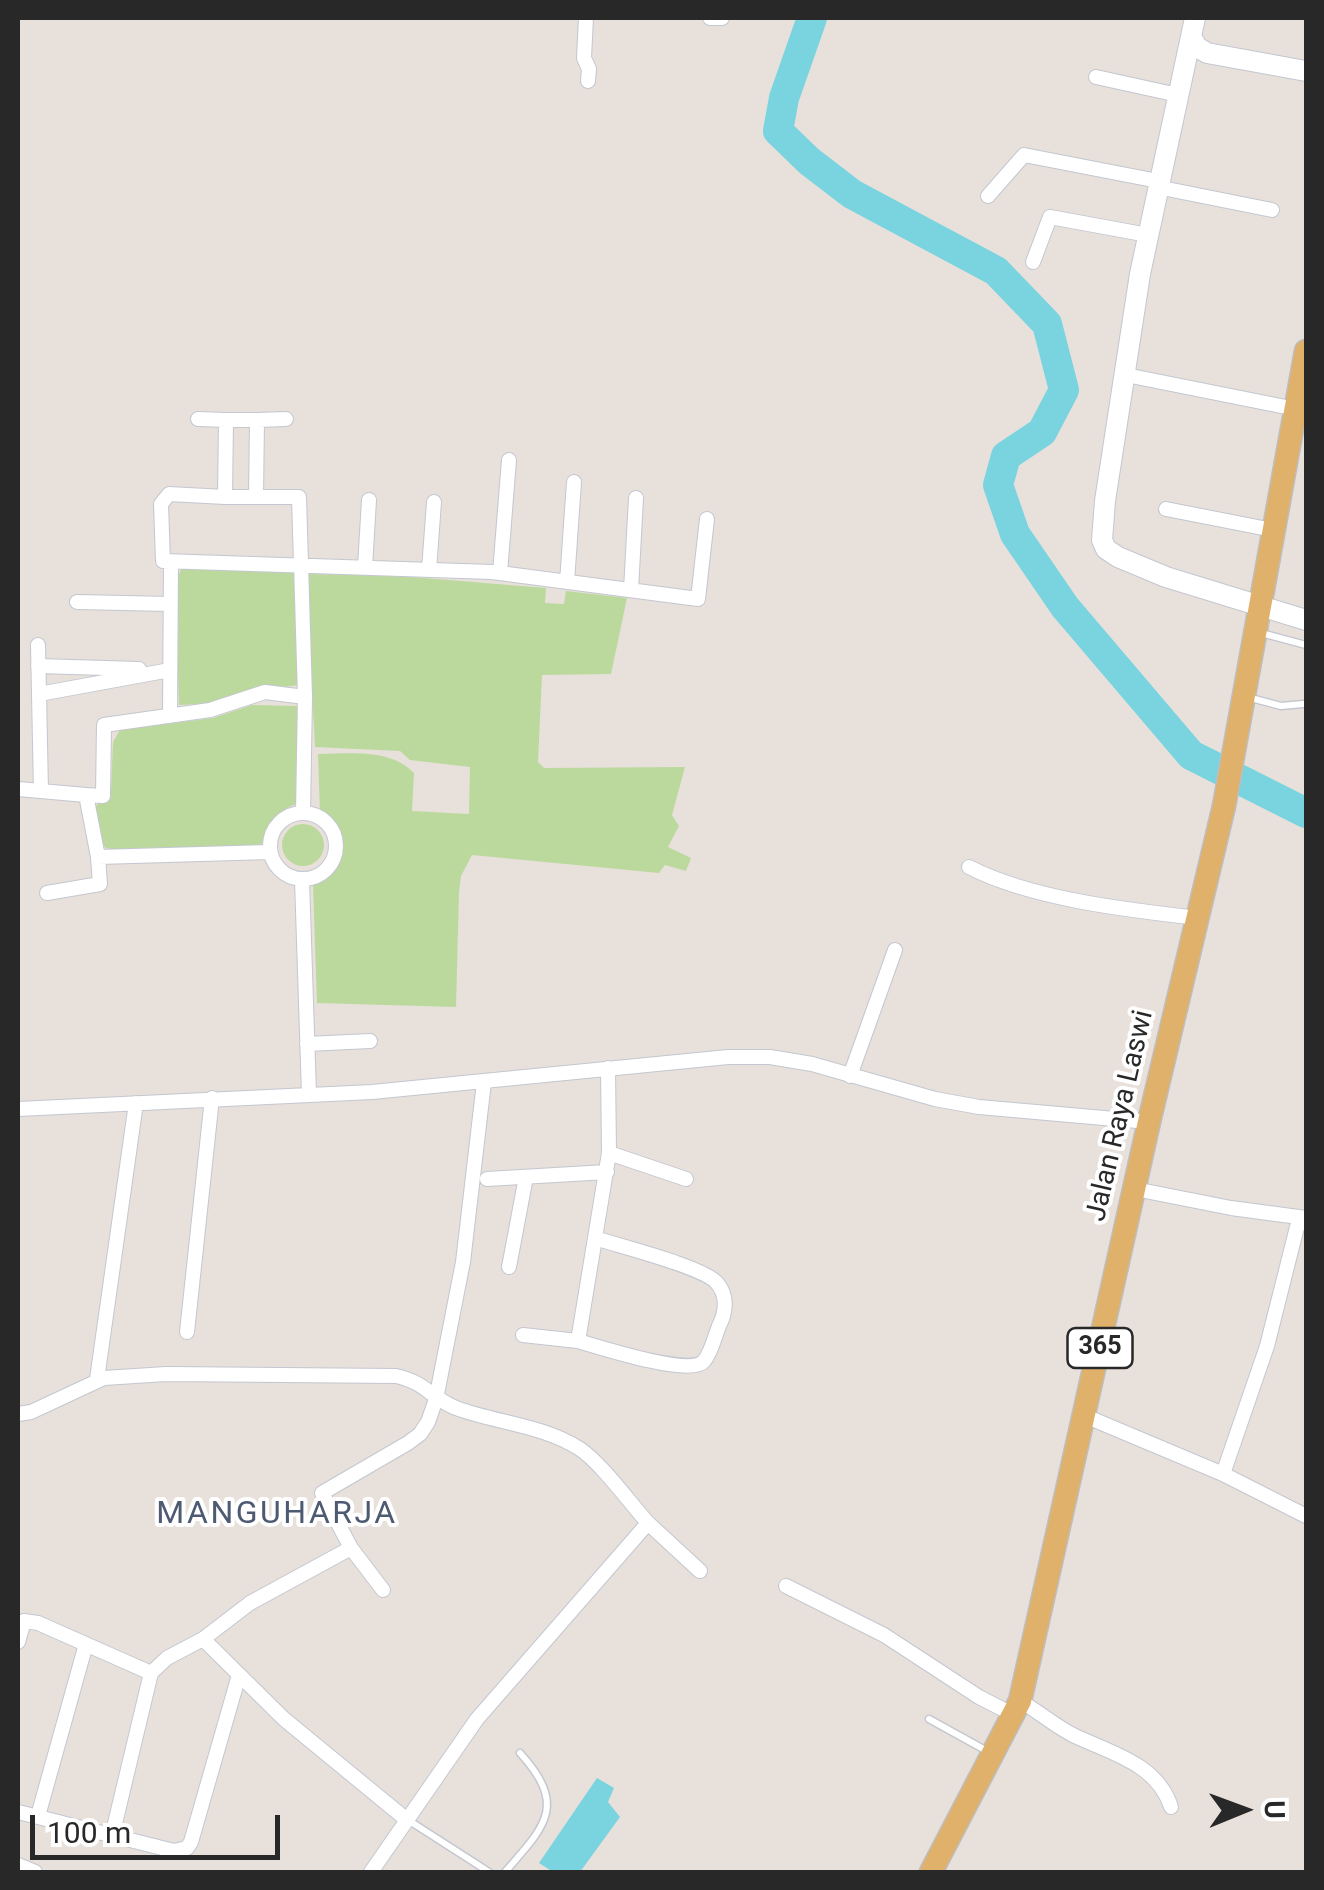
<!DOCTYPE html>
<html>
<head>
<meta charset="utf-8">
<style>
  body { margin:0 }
  #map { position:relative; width:1324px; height:1890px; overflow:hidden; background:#e8e0db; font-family:Roboto,sans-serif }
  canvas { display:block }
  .frame { position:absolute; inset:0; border:20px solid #282828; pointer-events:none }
  .north { position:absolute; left:1194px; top:1760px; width:100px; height:100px; -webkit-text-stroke:8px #fff; paint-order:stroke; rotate:89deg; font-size:28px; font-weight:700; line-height:40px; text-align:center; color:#282828 }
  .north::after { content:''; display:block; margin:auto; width:35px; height:45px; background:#282828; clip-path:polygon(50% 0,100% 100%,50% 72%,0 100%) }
  .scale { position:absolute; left:30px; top:1815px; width:250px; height:45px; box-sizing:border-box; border:5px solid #282828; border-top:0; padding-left:12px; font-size:30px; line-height:35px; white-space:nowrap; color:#282828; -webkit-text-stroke:8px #fff; paint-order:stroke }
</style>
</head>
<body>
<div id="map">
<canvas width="1324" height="1890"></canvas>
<div class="frame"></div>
<div class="north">U</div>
<div class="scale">100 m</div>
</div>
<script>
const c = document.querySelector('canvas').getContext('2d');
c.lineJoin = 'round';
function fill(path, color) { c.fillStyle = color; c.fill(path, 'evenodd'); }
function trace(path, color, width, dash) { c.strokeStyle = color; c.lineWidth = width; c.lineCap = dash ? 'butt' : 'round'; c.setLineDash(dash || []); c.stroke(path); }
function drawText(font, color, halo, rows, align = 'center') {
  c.font = font + ' Roboto,sans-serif'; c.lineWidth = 8; c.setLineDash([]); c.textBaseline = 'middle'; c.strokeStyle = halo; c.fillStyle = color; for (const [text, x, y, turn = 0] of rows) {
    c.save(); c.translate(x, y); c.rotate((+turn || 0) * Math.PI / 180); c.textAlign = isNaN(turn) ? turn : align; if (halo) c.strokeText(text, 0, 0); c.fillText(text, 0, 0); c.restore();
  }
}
fill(new Path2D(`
  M 182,568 L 294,573 L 299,685 L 267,689 L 221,703 L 179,705 L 175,582 Z
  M 306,574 L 400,576 L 546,588 L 545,603 L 564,604 L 566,591 L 627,598 L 611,674 L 542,675 L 538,762 L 544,768 L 685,767 L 672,815 L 679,826 L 668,847 L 691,858 L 686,871 L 665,865 L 659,873 L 472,855 L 461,876 L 459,892 L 456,1007 L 317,1003 L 313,884 L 314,880 C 334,872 338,865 344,846 L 331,817 L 320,812 L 318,754 C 351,754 389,748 414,773 L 412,811 L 469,814 L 470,767 L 410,760 L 400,751 L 315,747 Z
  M 252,705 L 297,706 L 298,710 L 296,804 C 275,812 267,825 261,846 L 123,852 L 106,848 L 98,841 L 95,807 L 111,790 L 113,742 L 120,730 L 213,718 Z
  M282 845a21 21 0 1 1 42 0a21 21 0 1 1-42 0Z`), '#bbd99d');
fill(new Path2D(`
  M 597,1778 L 614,1788 L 608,1802 L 620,1817 L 580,1872 L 553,1872 L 539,1863 Z`), '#79d4df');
trace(new Path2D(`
  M 812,18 L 784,98 L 778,131 L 809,161 L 852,194 L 996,271 L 1047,324 L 1064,390 L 1042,432 L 1006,456 L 998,485 L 1015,534 L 1065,607 L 1191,755 L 1306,813`), '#79d4df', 30);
const lane = new Path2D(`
  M 1261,633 L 1306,645
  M 1251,698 L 1281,706 L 1303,704
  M 929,1719 L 987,1751
  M 408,1820 L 489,1872
  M 505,1872 C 545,1826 568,1806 520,1753`);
const street = new Path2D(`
  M 586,18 L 584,58 L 589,69 L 588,81
  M 710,18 L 722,18
  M 1096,77 L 1178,95
  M 1157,187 L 1272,210
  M 988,196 L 1024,155 L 1158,181
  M 1033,262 L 1050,217 L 1148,235
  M 1126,375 L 1301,410
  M 198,419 L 226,420
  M 257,420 L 286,419
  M 225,497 L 169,494 L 161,504 L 163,561 L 492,572 L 698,599 L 707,519
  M 256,497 L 225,497 L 226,420 L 257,420 L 256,497 L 299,497 L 305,697 L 303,813
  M 1166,509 L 1273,530
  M 365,567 L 369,500
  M 429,570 L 434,502
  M 500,573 L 509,460
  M 567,582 L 574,482
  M 631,590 L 636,498
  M 77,602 L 170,604
  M 38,645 L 41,791
  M 38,666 L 139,669
  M 39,694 L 170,670
  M 170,714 L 171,562
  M 18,789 L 86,795 L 98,857 L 270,852
  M 86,795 L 103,796 L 104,725 L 210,710 L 265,692 L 305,697
  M270 846a33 33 0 1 1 66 0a33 33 0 1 1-66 0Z
  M 969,867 C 1031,899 1127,910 1198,918
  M 302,880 L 309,1094
  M 47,893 L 100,884 L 98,857
  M 307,1044 L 370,1041
  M 850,1076 L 895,950
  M 18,1109 L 372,1092 L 728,1057 L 770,1057 L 812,1064 L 935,1099 L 979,1107 L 1149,1122
  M 609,1153 L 686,1179
  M 487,1179 L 607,1172
  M 1135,1189 L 1231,1208 L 1306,1218
  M 595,1238 C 619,1246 704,1267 717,1283 C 728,1296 726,1312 719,1326 C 715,1336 711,1353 704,1361 C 691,1377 599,1347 578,1341 L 609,1153 L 608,1068
  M 509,1267 L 526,1177
  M 187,1332 L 212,1098
  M 523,1335 L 578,1341
  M 97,1379 L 136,1103
  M 18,1414 L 31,1412 L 104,1378 L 166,1374 L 396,1376 C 427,1383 429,1397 456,1408 C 496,1423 543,1425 580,1449 C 601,1463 630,1503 648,1523
  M 1085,1416 L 1223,1474 L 1306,1516
  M 1223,1474 L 1267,1346 L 1297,1227 L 1306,1218
  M 351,1548 L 322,1493 L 408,1443 L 420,1434 L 428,1422 L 436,1399 L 463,1262 L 484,1082
  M 786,1586 L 884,1635 L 979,1697 L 1014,1715
  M 203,1639 L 284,1719 L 407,1820
  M 18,1642 L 24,1621 L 38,1623 L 151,1673
  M 1020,1701 C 1038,1711 1055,1726 1073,1735 C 1110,1753 1157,1763 1171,1807
  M 18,1812 L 174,1851 L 187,1848 L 191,1842 L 239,1675
  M 38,1816 L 86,1644
  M 112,1836 L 151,1673 L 167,1658 L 203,1639 L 250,1603 L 351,1548 L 383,1590
  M 18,1865 L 35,1872
  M 371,1872 L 477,1719 L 648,1523 L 700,1571`);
const secondary = new Path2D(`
  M 1195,18 L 1140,274 L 1105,501 L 1102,540 L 1106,549 L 1118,557 L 1166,577 L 1306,620
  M 1191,37 L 1197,47 L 1207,53 L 1306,71`);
const primary = new Path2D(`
  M 931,1872 L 1020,1701 L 1149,1122 L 1224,806 L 1306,351`);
trace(lane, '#c3c7d0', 9);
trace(street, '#c3c7d0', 16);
trace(secondary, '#c3c7d0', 22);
trace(primary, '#bebebe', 25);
trace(lane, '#fff', 6);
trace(street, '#fff', 14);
trace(secondary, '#fff', 20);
trace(primary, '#dfb16a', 22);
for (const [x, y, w] of [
  [1100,1348,65]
]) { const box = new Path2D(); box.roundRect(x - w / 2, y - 20, w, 40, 8); c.fillStyle = '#fff'; c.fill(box); trace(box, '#282828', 2.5); }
drawText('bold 25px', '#282828', null, [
  ["365",1100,1348]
]);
drawText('28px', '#282828', '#fff', [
  ["Jalan Raya Laswi",1121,1116,-77]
]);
c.letterSpacing = '2.5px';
drawText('32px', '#4e5a72', '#fff', [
  ["MANGUHARJA",277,1515]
]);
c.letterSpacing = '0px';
</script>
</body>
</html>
